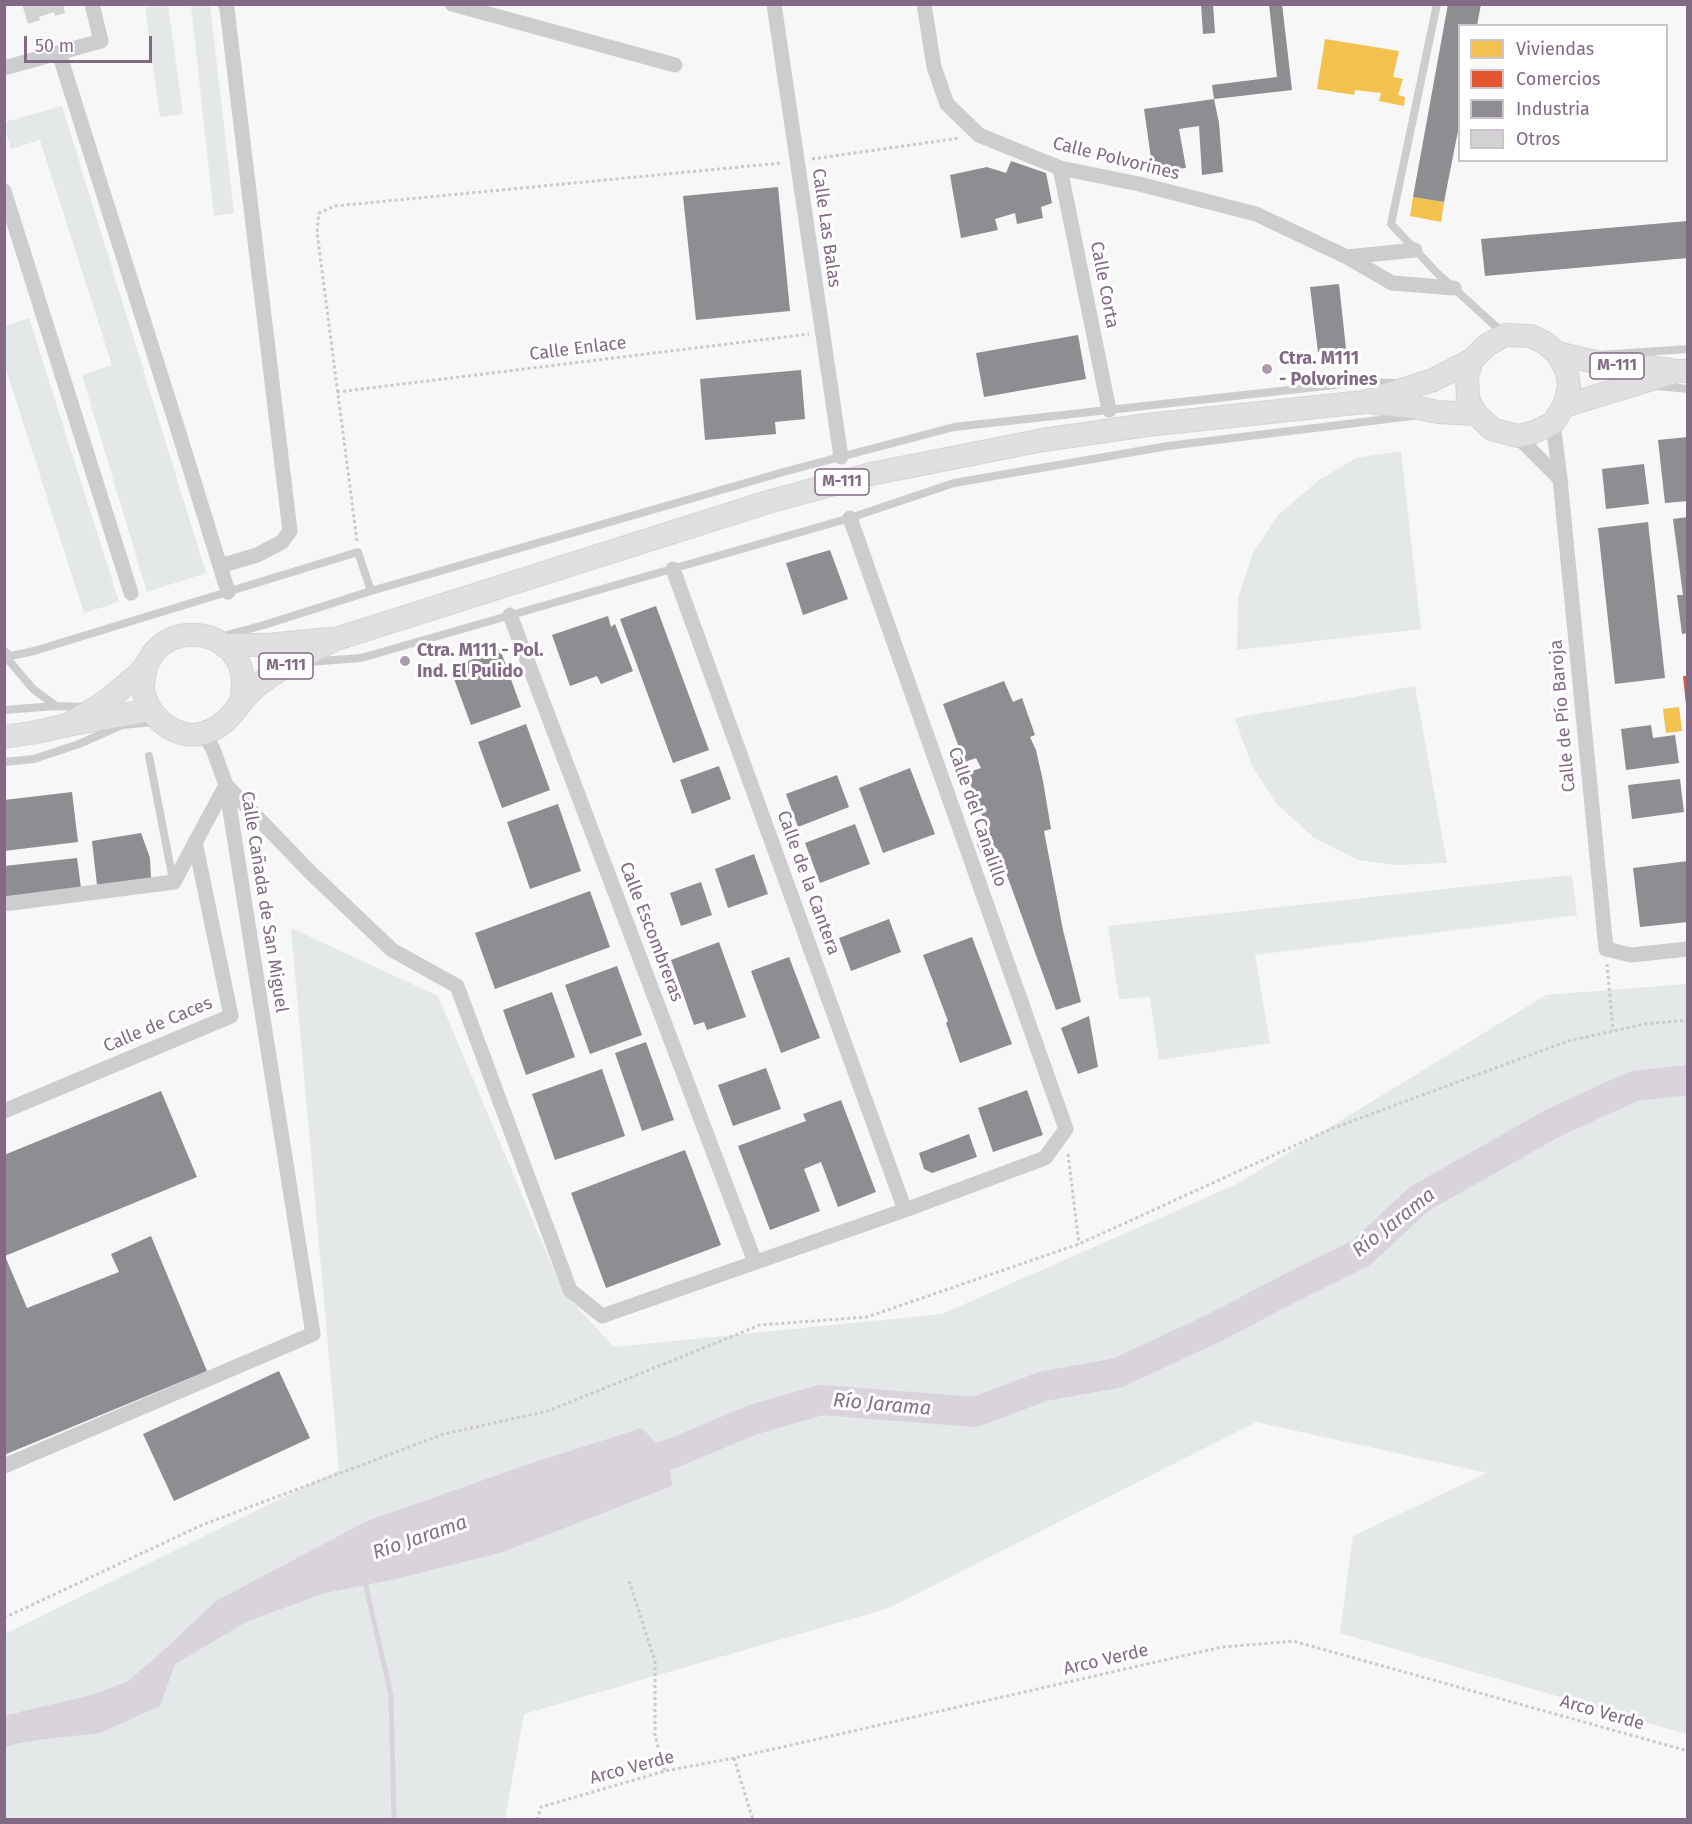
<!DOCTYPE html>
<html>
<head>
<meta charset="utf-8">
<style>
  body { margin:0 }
  #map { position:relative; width:1692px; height:1824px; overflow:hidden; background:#f6f7f6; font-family:"Fira Sans",sans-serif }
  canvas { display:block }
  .frame { position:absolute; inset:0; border:6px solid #826984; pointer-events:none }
  .legend { position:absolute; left:1458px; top:24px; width:210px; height:138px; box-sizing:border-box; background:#fff; border:2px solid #cdc3ce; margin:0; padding:8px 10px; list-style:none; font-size:18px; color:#826984 }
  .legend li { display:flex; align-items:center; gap:12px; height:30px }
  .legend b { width:30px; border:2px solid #cdc3ce }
  .scale { position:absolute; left:24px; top:36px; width:128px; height:27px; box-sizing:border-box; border:3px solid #826984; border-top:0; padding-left:8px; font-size:18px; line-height:21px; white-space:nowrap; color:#826984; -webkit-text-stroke:4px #fff; paint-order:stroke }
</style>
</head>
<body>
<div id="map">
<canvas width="1692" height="1824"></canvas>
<div class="frame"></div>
<ul class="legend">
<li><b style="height:16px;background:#f2c14e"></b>Viviendas</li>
<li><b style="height:16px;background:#e4572e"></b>Comercios</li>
<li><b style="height:16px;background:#8d8d92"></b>Industria</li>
<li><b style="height:16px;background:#d3d2d3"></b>Otros</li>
</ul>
<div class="scale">50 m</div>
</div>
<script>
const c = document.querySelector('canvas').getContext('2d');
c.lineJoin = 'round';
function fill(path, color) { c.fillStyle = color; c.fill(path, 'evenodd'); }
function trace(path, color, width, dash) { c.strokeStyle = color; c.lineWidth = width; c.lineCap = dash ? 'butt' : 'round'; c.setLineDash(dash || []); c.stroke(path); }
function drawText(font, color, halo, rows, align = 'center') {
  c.font = font + ' "Fira Sans",sans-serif'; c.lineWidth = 6; c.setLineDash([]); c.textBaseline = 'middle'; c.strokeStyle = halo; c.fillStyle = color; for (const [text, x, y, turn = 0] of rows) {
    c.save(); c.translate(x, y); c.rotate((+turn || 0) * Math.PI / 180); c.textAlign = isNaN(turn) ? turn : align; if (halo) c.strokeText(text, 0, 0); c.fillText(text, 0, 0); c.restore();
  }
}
fill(new Path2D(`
  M 168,5 L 183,114 L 160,117 L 145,7 Z
  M 191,5 L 210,5 L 234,213 L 214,216 Z
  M 62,106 L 206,573 L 147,592 L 82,375 L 112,365 L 40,140 L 11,149 L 5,128 L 5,122 Z
  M 29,318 L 119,602 L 84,613 L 5,366 L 5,326 Z
  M 1401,451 L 1421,629 L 1237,650 L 1238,598 L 1253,553 L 1278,515 L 1319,480 L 1356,458 Z
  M 1415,686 L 1447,863 L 1396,865 L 1358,860 L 1314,838 L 1276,803 L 1251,764 L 1235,718 Z
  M 1572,875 L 1577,915 L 1255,955 L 1270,1043 L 1159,1060 L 1150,997 L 1119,999 L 1108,926 Z
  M 291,928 L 438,996 L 563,1292 L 614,1347 L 942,1314 L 1237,1184 L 1546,995 L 1687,984 L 1687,1734 L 1340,1633 L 1353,1536 L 1487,1473 L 1256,1422 L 889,1608 L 524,1714 L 505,1819 L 5,1820 L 5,1634 L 339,1470 Z`), '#e4e8e8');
fill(new Path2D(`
  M 642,1428 L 668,1455 L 672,1486 L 503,1552 L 396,1579 L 325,1593 L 248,1621 L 175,1664 L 160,1706 L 100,1733 L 35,1740 L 5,1726 L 19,1712 L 88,1696 L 127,1682 L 163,1651 L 216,1601 L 367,1521 L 532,1463 Z`), '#d9d3db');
fill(new Path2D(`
  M 1325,39 L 1399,51 L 1393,77 L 1403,79 L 1398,95 L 1405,97 L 1404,106 L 1379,101 L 1381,93 L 1355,90 L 1354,95 L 1317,89 Z
  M 1413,197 L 1444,202 L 1441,222 L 1410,216 Z
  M 1679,707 L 1682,731 L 1666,733 L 1663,709 Z`), '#f2c14e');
fill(new Path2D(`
  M 1683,676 L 1688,676 L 1688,705 L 1686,705 Z`), '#e4572e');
fill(new Path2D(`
  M 1201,4 L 1213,4 L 1215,33 L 1203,34 Z
  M 1269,4 L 1282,4 L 1292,90 L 1214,99 L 1212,85 L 1277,77 Z
  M 1448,4 L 1481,4 L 1477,26 L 1460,26 L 1460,121 L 1444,202 L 1413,197 Z
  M 1214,99 L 1219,123 L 1223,172 L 1202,175 L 1199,126 L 1179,129 L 1186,168 L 1153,172 L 1144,109 Z
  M 1011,161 L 1046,173 L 1052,203 L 1041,207 L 1043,218 L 1017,224 L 1015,213 L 995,219 L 998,230 L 961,238 L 950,175 L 987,167 L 1006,173 Z
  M 778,187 L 790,311 L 696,320 L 683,196 Z
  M 1688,221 L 1688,258 L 1485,276 L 1481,239 Z
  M 1339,284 L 1346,349 L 1318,352 L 1310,287 Z
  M 1078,335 L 1086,379 L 984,397 L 976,353 Z
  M 801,370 L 805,419 L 775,422 L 776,434 L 705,440 L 700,379 Z
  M 1688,437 L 1688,501 L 1665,503 L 1658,440 Z
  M 1644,464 L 1649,504 L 1606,509 L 1602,469 Z
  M 1688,517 L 1688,633 L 1682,634 L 1677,595 L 1683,595 L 1673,519 Z
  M 1648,522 L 1665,678 L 1615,684 L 1598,528 Z
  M 830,550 L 848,599 L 803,615 L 786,563 Z
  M 656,606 L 709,750 L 673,763 L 620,619 Z
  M 608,616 L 611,627 L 615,624 L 633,671 L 601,684 L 597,676 L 570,686 L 552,635 Z
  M 500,649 L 521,707 L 471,725 L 450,668 Z
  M 1004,681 L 1013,702 L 1022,698 L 1035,735 L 1030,737 L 1036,750 L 1043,781 L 1051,829 L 1044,831 L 1063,930 L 1081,1002 L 1056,1010 L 997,848 L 981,853 L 977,844 L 991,839 L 966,773 L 981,768 L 976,758 L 962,763 L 958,754 L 961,753 L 943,704 Z
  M 526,724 L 550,790 L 502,808 L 478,742 Z
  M 1651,725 L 1653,738 L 1675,735 L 1679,763 L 1626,770 L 1621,729 Z
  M 719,766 L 731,799 L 692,814 L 680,780 Z
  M 910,768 L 935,834 L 883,853 L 859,788 Z
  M 837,775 L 849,807 L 798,827 L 786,794 Z
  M 1680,779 L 1684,812 L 1632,819 L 1628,785 Z
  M 72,792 L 78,842 L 4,851 L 4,800 Z
  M 558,804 L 581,871 L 530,889 L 507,822 Z
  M 855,824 L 870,864 L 820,883 L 805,843 Z
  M 141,833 L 150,858 L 151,878 L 97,885 L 92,841 Z
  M 754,854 L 768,894 L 728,908 L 715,869 Z
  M 77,858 L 81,888 L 4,897 L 4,866 Z
  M 1688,861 L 1688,922 L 1640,927 L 1633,868 Z
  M 701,882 L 712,915 L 681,926 L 670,893 Z
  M 590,891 L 610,947 L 495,989 L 475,933 Z
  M 889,919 L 901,952 L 851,971 L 839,938 Z
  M 972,937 L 1012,1044 L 960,1063 L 946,1023 L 948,1021 L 923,955 Z
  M 719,942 L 746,1017 L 707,1030 L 704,1022 L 694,1025 L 671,960 Z
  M 789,957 L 820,1038 L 781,1053 L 751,971 Z
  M 617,966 L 642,1035 L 590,1054 L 565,985 Z
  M 552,992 L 575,1057 L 526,1075 L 503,1010 Z
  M 1089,1016 L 1098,1067 L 1078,1074 L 1061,1028 Z
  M 646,1042 L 674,1120 L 642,1131 L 615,1053 Z
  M 766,1068 L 781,1109 L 733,1126 L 718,1085 Z
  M 602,1069 L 625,1136 L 555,1160 L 532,1094 Z
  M 1027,1090 L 1043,1135 L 993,1152 L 978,1108 Z
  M 161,1091 L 197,1177 L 5,1256 L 27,1308 L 119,1272 L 111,1254 L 151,1236 L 207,1371 L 4,1455 L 4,1155 Z
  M 841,1100 L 876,1192 L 838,1207 L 821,1162 L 804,1169 L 820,1211 L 770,1230 L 738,1146 L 806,1121 L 803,1114 Z
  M 969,1134 L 977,1157 L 932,1173 L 924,1169 L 919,1153 Z
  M 685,1150 L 721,1245 L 606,1288 L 571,1193 Z
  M 279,1371 L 310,1438 L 174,1501 L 143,1434 Z`), '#8d8d92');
trace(new Path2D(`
  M 364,1578 L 391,1695 L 394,1820`), '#d9d3db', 5);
trace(new Path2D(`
  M 629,1468 L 668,1455 L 755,1419 L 821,1400 L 975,1412 L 1044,1386 L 1117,1373 L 1212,1329 L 1296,1285 L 1361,1253 L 1419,1199 L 1553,1123 L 1634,1086 L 1688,1080
  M 4,1732 L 13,1729 L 51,1723`), '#d9d3db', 30);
fill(new Path2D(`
  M 22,4 L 63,4 L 65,13 L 55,16 L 54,12 L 39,17 L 40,20 L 28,24 Z`), '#d3d2d3');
const primary = new Path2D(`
  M 1557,353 L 1612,366 L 1650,367 L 1671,370
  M 1374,403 L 1413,407 L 1438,412 L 1476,414
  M 1564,406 L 1678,371 L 1688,371
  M 225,645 L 268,645 L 329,639
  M 146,665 C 145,673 143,681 143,688 C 146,717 178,743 207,732 C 232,723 237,702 257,686 C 281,667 309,653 336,639 L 768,502 L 871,474 L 1043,440 L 1147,425 L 1364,402 L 1433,380 L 1472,360 L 1487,345 L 1505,335 L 1531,336 L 1545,343 L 1557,353 L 1567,372 L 1569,387 L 1564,406 L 1553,423 L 1532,433 L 1517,436 L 1492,429 L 1476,414 L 1468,399 L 1467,377 L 1472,360
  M 67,725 C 81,716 98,708 110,698 C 122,688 135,678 145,667 C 149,662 151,655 155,651 C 175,629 209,630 230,650 C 244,664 245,682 241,701
  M 4,737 L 37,732 L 67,725 L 151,710`);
trace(primary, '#d5d4d5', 24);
trace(new Path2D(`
  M 812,159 L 960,138
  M 337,392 L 809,334
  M 357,541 L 317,232 L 319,213 L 335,206 L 781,163
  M 1607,964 L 1613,1031
  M 1068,1154 L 1079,1244
  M 629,1581 L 655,1661 L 655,1736 L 665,1771
  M 4,1618 L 202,1525 L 444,1434 L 548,1411 L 760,1325 L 867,1317 L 1079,1244 L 1331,1129 L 1568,1041 L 1645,1024 L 1688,1020
  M 734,1758 L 753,1820
  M 537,1820 L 541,1807 L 665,1771 L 734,1758 L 1222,1647 L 1293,1641 L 1688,1751`), '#cbc9cb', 3, [3, 3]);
trace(new Path2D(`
  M 1437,4 L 1391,224 L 1437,273 L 1502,332
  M 1599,355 L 1688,349
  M 1658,386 L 1688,389
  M 223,636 L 264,625 L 371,591 L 787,471 L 954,427 L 1362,382 L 1394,383
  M 308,662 L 361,658 L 850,518 L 954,483 L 1168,446 L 1412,416
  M 56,706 L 33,689 L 6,657 L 34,651 L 358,552 L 371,591
  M 4,710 L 56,706 L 85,707
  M 149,756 L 173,880
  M 4,762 L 34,759 L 79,744 L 122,725 L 155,722`), '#cdccce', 8);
trace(new Path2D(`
  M 452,4 L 675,65
  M 774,4 L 841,457
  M 924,4 L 934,67 L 947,104 L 979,135 L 1060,168 L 1139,184 L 1256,214 L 1347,257 L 1392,283 L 1454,288
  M 59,53 L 179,433 L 228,592
  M 4,68 L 101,41 L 92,4
  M 1060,168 L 1109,410
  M 4,191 L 131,593
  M 1347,257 L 1415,250
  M 1553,423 L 1560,479 L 1606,949 L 1631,955 L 1688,949
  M 1517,436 L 1560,479
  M 220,566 L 257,555 L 282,542 L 290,531 L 227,9 L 225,4
  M 673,569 L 905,1210
  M 510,615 L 755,1262
  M 4,655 L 6,657
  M 4,904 L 174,882 L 226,785 L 213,749 L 204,734
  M 4,1111 L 231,1016 L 195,842
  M 4,1466 L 313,1334 L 226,785 L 311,873 L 392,950 L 457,986 L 570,1290 L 602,1316 L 905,1210 L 1045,1158 L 1066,1129 L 850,518`), '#cdccce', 15);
trace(primary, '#e1e0e1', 22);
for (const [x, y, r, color] of [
  [1267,369,6,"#ab9bac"],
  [405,661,6,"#ab9bac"]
]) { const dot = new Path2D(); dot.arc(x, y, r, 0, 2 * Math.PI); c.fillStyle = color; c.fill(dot); trace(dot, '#fff', 2); }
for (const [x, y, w] of [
  [1617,366,54],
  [842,482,54],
  [286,666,54]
]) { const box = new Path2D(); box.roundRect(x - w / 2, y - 13, w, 26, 4.5); c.fillStyle = '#fff'; c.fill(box); trace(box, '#826984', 1.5); }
drawText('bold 16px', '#826984', null, [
  ["M-111",1617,366],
  ["M-111",842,482],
  ["M-111",286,666]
]);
drawText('18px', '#826984', '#fff', [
  ["Calle Polvorines",1116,159,14],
  ["Calle Las Balas",826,228,82],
  ["Calle Corta",1104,285,79],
  ["Calle Enlace",578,349,-7],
  ["Calle de Pío Baroja",1563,716,-95],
  ["Calle del Canalillo",977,817,71],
  ["Calle de la Cantera",808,883,70],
  ["Calle Cañada de San Miguel",264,902,81],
  ["Calle Escombreras",651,932,69],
  ["Calle de Caces",158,1025,-23],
  ["Arco Verde",1106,1660,-13],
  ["Arco Verde",1602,1713,16],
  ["Arco Verde",632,1768,-15]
]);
drawText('bold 18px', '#826984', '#fff', [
  ["Ctra. M111",1279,359],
  ["- Polvorines",1279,380],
  ["Ctra. M111 - Pol.",417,651],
  ["Ind. El Pulido",417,672]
], 'left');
drawText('italic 20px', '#856f8e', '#fff', [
  ["Río Jarama",1394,1223,-38],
  ["Río Jarama",882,1405,5],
  ["Río Jarama",420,1538,-19]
]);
</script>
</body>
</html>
